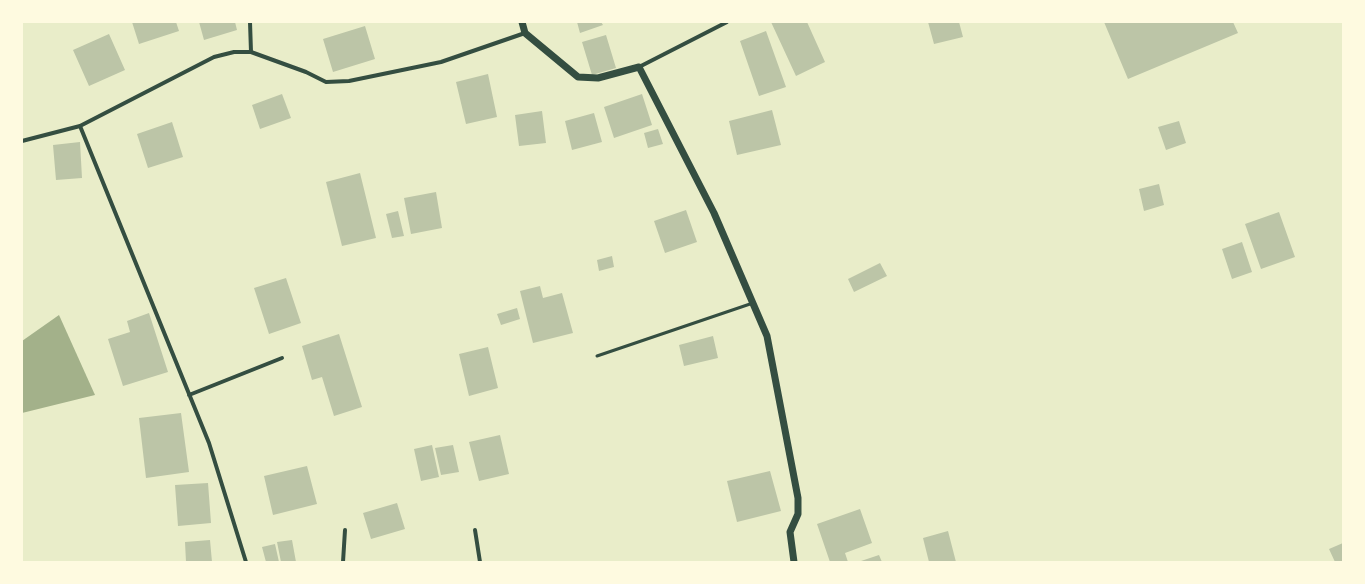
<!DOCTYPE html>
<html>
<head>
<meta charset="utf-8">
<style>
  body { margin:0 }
  #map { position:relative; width:1365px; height:584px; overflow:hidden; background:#e9edc9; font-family:"Crimson Pro",serif }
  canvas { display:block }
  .frame { position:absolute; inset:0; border:23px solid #fefae0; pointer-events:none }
</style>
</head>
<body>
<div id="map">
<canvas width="1365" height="584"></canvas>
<div class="frame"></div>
</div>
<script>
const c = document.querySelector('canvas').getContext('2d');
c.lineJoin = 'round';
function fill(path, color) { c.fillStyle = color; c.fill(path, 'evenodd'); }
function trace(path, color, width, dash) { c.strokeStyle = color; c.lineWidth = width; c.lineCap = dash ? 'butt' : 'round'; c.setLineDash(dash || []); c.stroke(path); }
fill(new Path2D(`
  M 59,315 L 95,395 L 22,413 L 22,341 Z`), '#a3b18a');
fill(new Path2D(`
  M 132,22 L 176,22 L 179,31 L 139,44 Z
  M 199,22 L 235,22 L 237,30 L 204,40 Z
  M 577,22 L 601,22 L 603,25 L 580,33 Z
  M 771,22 L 807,22 L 825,62 L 796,76 Z
  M 928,22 L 959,22 L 963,37 L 934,44 Z
  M 1104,22 L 1233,22 L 1238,33 L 1128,79 Z
  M 365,26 L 375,59 L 333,72 L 323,39 Z
  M 766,31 L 786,87 L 759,96 L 740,41 Z
  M 109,34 L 125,70 L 89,86 L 73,50 Z
  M 606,35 L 616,68 L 592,75 L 582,42 Z
  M 488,74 L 497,117 L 466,124 L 456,82 Z
  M 282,94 L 291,118 L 260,129 L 252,105 Z
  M 642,94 L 652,125 L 614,138 L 604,107 Z
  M 772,110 L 781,145 L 737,155 L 729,121 Z
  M 542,111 L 546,143 L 519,146 L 515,115 Z
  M 594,113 L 602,142 L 572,150 L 565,121 Z
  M 1179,121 L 1186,143 L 1166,150 L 1158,127 Z
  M 172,122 L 183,157 L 148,168 L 137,134 Z
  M 658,129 L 663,144 L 648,148 L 644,133 Z
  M 80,142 L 82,178 L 56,180 L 53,145 Z
  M 360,173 L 376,238 L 342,246 L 326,182 Z
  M 1159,184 L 1164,205 L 1144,211 L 1139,189 Z
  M 436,192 L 442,228 L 411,234 L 404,198 Z
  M 686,210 L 697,242 L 665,253 L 654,221 Z
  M 398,211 L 404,236 L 392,238 L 386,214 Z
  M 1279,212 L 1295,257 L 1261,269 L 1245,224 Z
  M 1242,242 L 1252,272 L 1232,279 L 1222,249 Z
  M 612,256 L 614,267 L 599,271 L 597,260 Z
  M 880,263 L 887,276 L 854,292 L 848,279 Z
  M 286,278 L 301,323 L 269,334 L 254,288 Z
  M 540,286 L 543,298 L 562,293 L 573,333 L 533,343 L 520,291 Z
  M 517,308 L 520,319 L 501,325 L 497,314 Z
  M 149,313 L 168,372 L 123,386 L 108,339 L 130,332 L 127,321 Z
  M 339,334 L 362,407 L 334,416 L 322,377 L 312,380 L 302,346 Z
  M 713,336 L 718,358 L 684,366 L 679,345 Z
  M 488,347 L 498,388 L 469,396 L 459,354 Z
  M 181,413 L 189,472 L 146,478 L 139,418 Z
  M 500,435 L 509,474 L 479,481 L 469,442 Z
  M 432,445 L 439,477 L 421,481 L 414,449 Z
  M 453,445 L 459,472 L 441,475 L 435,448 Z
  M 307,466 L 317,504 L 273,515 L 264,476 Z
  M 770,471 L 781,511 L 737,522 L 727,481 Z
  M 208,483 L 211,523 L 178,526 L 175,485 Z
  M 397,503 L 405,529 L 371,539 L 363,513 Z
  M 860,509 L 872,543 L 845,553 L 848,562 L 830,562 L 817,524 Z
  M 948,531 L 956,562 L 929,562 L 923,538 Z
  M 210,540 L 212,562 L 186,562 L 185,542 Z
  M 292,540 L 296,562 L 281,562 L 277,542 Z
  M 1343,543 L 1343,562 L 1335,562 L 1329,549 Z
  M 275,544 L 279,562 L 266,562 L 262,547 Z
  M 879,555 L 882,562 L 858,562 Z`), '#bcc5a7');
trace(new Path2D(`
  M 597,356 L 753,303`), '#344e41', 3);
trace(new Path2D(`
  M 250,22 L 251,52
  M 639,67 L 727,22
  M 80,126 L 209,443 L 246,562
  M 22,141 L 80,126 L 214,57 L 234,52 L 251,52 L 306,72 L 326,82 L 349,81 L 441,62 L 525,33
  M 189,395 L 282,358
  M 475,530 L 480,562
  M 343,562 L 345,530`), '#344e41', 4);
trace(new Path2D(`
  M 522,22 L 525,33 L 578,77 L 598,78 L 639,67 L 714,213 L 767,336 L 798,498 L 798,514 L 790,532 L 794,562`), '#344e41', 7);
</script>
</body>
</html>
